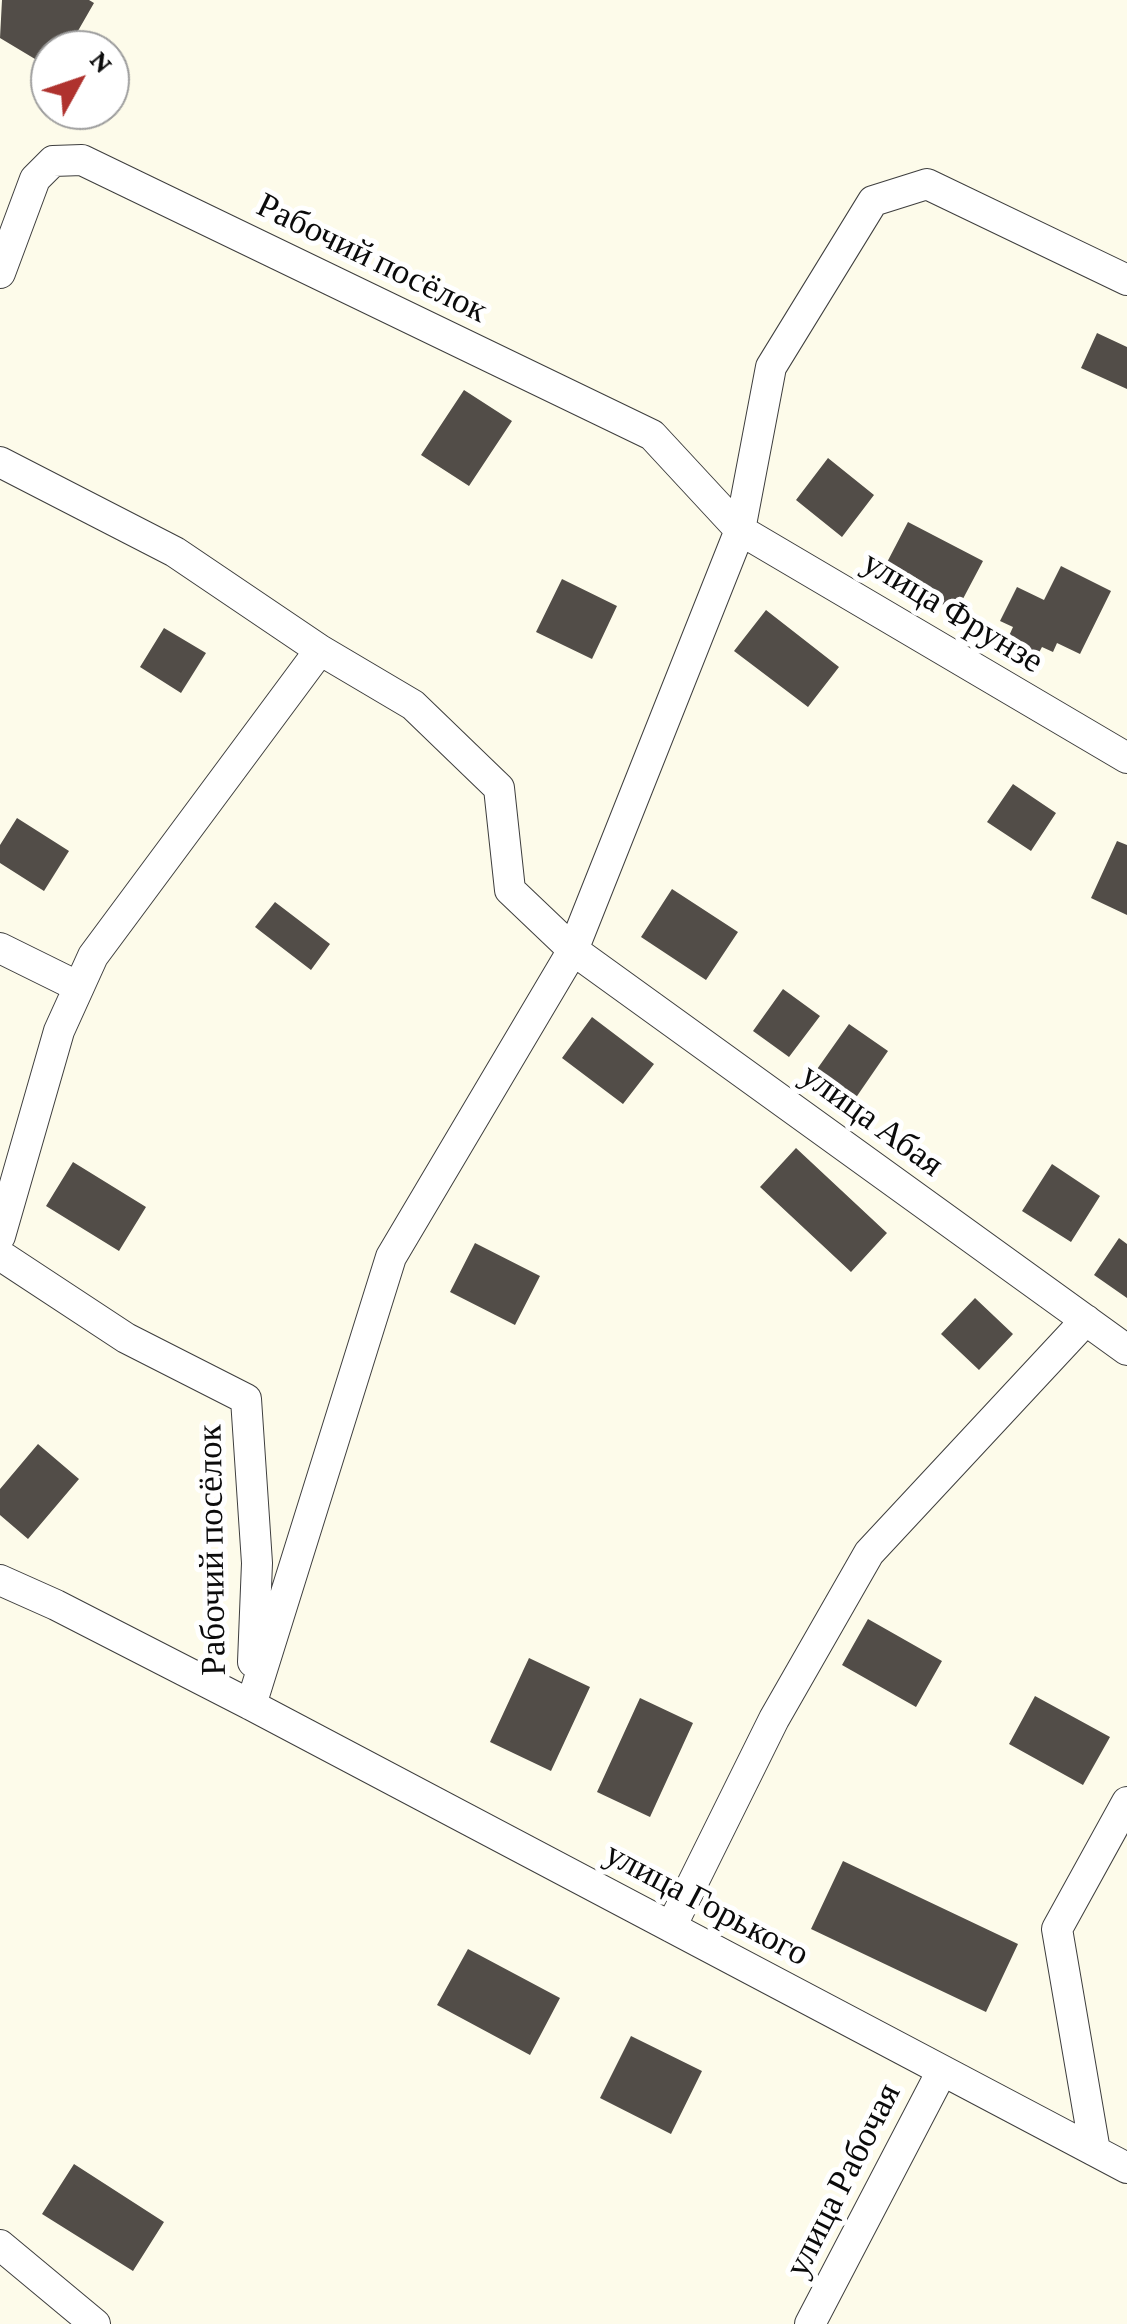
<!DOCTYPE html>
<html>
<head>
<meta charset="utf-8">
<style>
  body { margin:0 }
  #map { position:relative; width:1127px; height:2324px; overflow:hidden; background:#fdfbea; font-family:"Crimson Pro",serif }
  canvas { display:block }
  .north { position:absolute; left:30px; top:30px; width:100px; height:100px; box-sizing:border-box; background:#fff; border:2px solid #9d9d9d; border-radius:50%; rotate:50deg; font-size:28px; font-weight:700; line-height:40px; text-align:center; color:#0b0b0b }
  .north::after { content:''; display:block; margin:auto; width:35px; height:45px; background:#af322e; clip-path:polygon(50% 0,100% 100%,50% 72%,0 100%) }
</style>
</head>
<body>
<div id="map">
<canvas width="1127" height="2324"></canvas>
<div class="north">N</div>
</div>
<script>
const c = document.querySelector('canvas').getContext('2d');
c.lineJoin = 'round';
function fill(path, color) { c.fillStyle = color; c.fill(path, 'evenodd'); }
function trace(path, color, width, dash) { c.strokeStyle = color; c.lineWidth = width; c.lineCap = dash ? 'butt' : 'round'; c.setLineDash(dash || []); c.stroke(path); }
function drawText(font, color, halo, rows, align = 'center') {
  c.font = font + ' "Crimson Pro",serif'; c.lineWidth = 10; c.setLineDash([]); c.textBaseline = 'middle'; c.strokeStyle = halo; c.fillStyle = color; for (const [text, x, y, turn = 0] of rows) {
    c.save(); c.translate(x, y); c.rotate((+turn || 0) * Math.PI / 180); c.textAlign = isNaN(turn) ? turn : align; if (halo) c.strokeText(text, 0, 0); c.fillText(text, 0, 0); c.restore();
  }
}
fill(new Path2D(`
  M 2,0 L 89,0 L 94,3 L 67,50 L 50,50 L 50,68 L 0,38 Z
  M 1097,333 L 1127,347 L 1127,389 L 1081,368 Z
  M 464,390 L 512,421 L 469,486 L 421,455 Z
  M 828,458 L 874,495 L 842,537 L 796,500 Z
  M 908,522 L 983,561 L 956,612 L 915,589 L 908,600 L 892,592 L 899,578 L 883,570 Z
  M 1061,566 L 1111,591 L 1080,654 L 1057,643 L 1053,652 L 1042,647 L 1034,662 L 1004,647 L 1013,627 L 1000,621 L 1017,587 L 1044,600 Z
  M 562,579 L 617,606 L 592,659 L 536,632 Z
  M 766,610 L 839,667 L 808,707 L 734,651 Z
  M 164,628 L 206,653 L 181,693 L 140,667 Z
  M 1013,784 L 1056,813 L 1031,851 L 987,822 Z
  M 17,818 L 69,851 L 44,891 L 0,863 L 0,845 Z
  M 1117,841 L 1127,845 L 1127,915 L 1091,898 Z
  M 672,889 L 738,932 L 706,980 L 641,937 Z
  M 275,902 L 330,944 L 311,970 L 255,927 Z
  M 783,989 L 820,1016 L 789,1057 L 753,1031 Z
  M 592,1017 L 654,1064 L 623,1104 L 562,1058 Z
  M 849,1024 L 888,1051 L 855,1099 L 815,1072 Z
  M 796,1148 L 887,1233 L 851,1272 L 760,1187 Z
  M 73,1162 L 146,1207 L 119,1251 L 46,1206 Z
  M 1052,1164 L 1100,1196 L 1071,1242 L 1022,1211 Z
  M 1119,1238 L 1127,1244 L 1127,1298 L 1094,1275 Z
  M 475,1243 L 540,1276 L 515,1325 L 450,1292 Z
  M 975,1298 L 1013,1334 L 979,1370 L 941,1334 Z
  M 38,1444 L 79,1479 L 28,1539 L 0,1515 L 0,1489 Z
  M 868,1619 L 942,1661 L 916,1707 L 842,1665 Z
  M 529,1658 L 590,1687 L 551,1771 L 490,1742 Z
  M 1035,1696 L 1110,1737 L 1083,1785 L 1009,1744 Z
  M 640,1698 L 693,1723 L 650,1817 L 597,1792 Z
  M 843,1861 L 1018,1944 L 986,2012 L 811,1929 Z
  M 468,1949 L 560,1998 L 530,2055 L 437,2005 Z
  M 631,2036 L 702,2071 L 671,2134 L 600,2098 Z
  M 74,2164 L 164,2222 L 133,2271 L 42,2214 Z`), '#524d48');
const minor = new Path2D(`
  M 0,273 L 35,179 L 53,161 L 82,160 L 652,435 L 740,530 L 1127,758
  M 0,462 L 175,552 L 320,650 L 93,956 L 59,1031 L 0,1236
  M 320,650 L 413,705 L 499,788 L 510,890 L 573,950 L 1127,1350
  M 0,948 L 79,987
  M 0,1255 L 126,1338 L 246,1399 L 257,1563 L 253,1662
  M 0,1580 L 56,1605 L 251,1705 L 1127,2168
  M 251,1705 L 391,1257 L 573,950 L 740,530 L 771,367 L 873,201 L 927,184 L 1127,280
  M 671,1927 L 774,1719 L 869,1553 L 1086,1320
  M 1095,2151 L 1057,1929 L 1127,1802
  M 0,2245 L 95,2324
  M 810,2324 L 942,2071`);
trace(minor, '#3e3e3e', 32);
trace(minor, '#fff', 30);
drawText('35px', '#0b0b0b', '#fff', [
  ["Рабочий посёлок",372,258,26],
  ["улица Фрунзе",953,612,31],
  ["улица Абая",872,1120,36],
  ["Рабочий посёлок",212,1550,-91],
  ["улица Горького",707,1904,28],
  ["улица Рабочая",843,2180,-63]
]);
</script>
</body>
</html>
